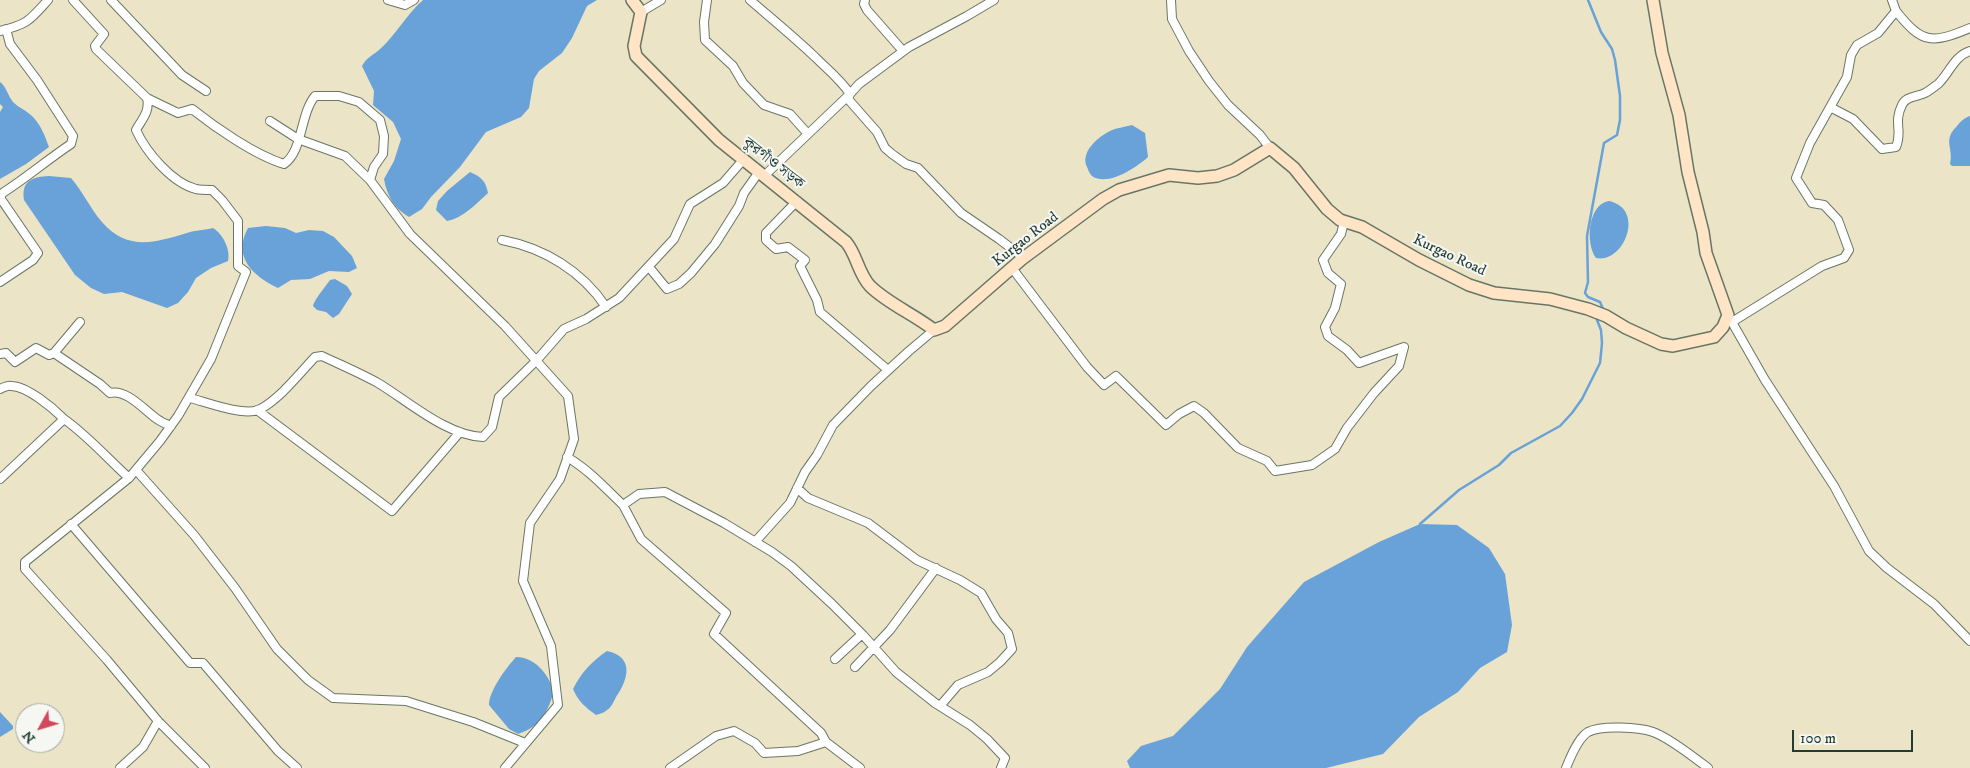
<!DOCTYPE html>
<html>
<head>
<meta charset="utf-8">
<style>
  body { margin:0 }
  #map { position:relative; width:1970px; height:768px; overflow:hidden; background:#ece4c6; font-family:"IM FELL DW Pica",serif }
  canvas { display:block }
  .north { position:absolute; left:15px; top:703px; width:50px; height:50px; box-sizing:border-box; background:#f6f6f2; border:1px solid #a0aca6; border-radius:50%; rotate:231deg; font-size:14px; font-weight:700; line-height:20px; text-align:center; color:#1f3d34 }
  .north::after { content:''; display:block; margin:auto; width:18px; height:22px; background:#d1495b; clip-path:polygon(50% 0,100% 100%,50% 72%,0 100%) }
  .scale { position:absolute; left:1792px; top:730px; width:121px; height:22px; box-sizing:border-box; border:2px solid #1f3d34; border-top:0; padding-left:6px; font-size:15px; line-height:18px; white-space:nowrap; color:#1f3d34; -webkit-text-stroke:4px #f6f6f2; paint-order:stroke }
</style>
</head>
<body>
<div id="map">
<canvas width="1970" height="768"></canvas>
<div class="north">N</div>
<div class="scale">100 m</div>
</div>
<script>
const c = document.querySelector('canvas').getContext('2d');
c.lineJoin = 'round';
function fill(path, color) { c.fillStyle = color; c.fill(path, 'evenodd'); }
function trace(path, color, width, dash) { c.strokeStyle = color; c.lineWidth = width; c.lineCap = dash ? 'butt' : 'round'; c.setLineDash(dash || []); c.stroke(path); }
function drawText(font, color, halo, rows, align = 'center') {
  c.font = font + ' "IM FELL DW Pica","Noto Serif Bengali",serif'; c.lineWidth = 4; c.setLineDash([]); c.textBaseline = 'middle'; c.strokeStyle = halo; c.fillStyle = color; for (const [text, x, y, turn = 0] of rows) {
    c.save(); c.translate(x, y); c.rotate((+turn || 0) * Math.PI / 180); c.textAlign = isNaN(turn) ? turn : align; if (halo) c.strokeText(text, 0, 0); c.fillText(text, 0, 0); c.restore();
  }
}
fill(new Path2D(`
  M 423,0 L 597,0 L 587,6 L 572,38 L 562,53 L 539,71 L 534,79 L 529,108 L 521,117 L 486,132 L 460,167 L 431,197 L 422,209 L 409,217 C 394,208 387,196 384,179 L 394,161 L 401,139 L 393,122 L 373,105 L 374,91 L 362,66 C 367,57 372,56 379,50 C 396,35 406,15 423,0 Z
  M 0,82 C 6,86 8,96 13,102 C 19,108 26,110 32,116 C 41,125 45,136 49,147 L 26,164 L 0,179 L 0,112 L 3,107 L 0,104 Z
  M 1970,116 L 1970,166 L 1952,166 L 1950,164 C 1954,147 1942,141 1957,126 C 1961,121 1964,118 1970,116 Z
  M 1132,125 L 1145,133 L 1148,157 C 1137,167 1112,184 1096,178 C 1091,177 1089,172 1087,167 C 1080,152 1098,137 1110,131 C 1116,128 1125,127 1132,125 Z
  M 470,172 C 482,177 486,182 488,193 C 476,204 463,218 447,221 L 436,210 L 438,201 L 447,191 Z
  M 49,176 L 71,178 C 83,192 90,208 102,222 C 127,251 154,243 187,233 C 195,230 205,230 213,228 C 223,234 231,250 228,261 L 211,268 L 196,278 L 188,292 L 178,303 L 167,308 L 122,292 L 104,294 L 91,288 L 75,275 L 24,200 C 21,180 33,177 49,176 Z
  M 1609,201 C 1646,209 1624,264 1596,258 C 1585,243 1588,204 1609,201 Z
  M 266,226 L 285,228 L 296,233 L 309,230 L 323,231 L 334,237 L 352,256 L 357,268 L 349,272 L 329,271 L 310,279 L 291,280 L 278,288 C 253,276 232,257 248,228 Z
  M 335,279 L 347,286 L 352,294 L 339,314 L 333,318 L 326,312 L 317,310 L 313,306 C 314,300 326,286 330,280 Z
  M 1420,524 L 1457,525 L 1489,548 L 1505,574 L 1512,625 L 1507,652 L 1480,668 L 1458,692 L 1419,717 L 1383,754 L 1326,768 L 1130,768 L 1127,761 L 1141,746 L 1173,736 L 1220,689 L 1247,647 L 1304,582 L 1379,542 Z
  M 607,651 C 635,657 628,680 616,697 C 614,701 611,708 607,710 C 604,713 599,714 596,715 C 586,708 578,701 573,689 C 581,673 592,661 607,651 Z
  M 516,657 C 535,657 548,674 554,691 C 548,712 540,727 518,734 L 509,729 L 489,705 C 489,691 506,668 516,657 Z
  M 0,712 L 13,726 L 13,729 L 0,737 Z`), '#68a2d8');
trace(new Path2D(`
  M 1588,0 L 1601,32 L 1612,49 L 1615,60 L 1620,96 L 1620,120 L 1617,135 L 1604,143 L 1587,236 L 1588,282 L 1585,293 L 1588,297 L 1600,302 L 1603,309
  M 1420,524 L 1459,490 L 1499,465 L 1511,453 L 1560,426 L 1572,413 L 1582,399 L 1600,363 L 1602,343 L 1601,330 L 1597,320`), '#68a2d8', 2.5);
const street = new Path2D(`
  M 73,0 L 104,34 L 95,46 L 96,49 L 147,98 C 150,111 143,118 136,130 C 146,152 172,183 196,189 C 201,190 207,190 212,190 L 222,200 L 238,221 L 238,266 L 246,272 L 211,359 L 178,416 L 160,441 L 129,478 L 25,562 L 25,569 L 107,660 L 158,721 L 205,768
  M 111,0 L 182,75 L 206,91
  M 388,0 L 405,5 L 414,0
  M 707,0 L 704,22 L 705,40 L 733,66 L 743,83 L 764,105 L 790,114 L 808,134
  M 750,0 C 772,19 794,37 815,57 C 827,69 841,80 850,94 L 764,176
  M 865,0 L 864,4 L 867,10 L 903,51
  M 994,0 L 967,16 L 909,47 L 859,84 L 850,94 L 848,99 L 877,132 L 885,148 L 892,154 L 906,164 L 918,168 L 961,213 L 999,239 L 1024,258
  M 1171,0 L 1172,19 L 1189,51 L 1209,81 L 1228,105 L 1260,135 L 1270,148
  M 1896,11 C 1922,44 1932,44 1970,28
  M 641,12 L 661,0
  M 0,31 C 28,24 29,21 48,0
  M 147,98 L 178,113 L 192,109 C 216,128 255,155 284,164 C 303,151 300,114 315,96 L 339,96 L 359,102 L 380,120 L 384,136 L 383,154 L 374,167 L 370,180 L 410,234 L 505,326 L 568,396 L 574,439 L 560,479 L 530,523 L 523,581 L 551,646 L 558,705 L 505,768
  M 1830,107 L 1853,119 L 1882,149 L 1896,147 C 1903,131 1893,123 1902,105 C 1906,96 1917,97 1925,93 C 1929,91 1934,87 1938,84 C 1949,74 1954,56 1970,51
  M 270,121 L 298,139 L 345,156 L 370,180
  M 797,201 L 766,233 L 766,240 L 776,249 L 788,247 L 805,260 L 800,266 L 817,300 L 820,312 L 888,370
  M 502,240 C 544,248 582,271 606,307
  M 649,267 L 667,289 L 679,284 L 691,273 L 715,244 L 739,206 L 744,193 L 759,172
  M 1012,268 L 1087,367 L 1104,385 L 1116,376 L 1166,425 L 1179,414 L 1194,406 L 1204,413 L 1238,448 L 1267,461 L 1275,471 L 1312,465 L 1335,449 L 1347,428 L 1374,393 L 1399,366 L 1404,347 L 1359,363 L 1347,350 L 1328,336 L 1325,327 L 1335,308 L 1341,284 L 1328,273 L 1323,260 L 1341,234 L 1344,222
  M 0,282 L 33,260 L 38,253 L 1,199 L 1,194 C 25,179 47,160 71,144 L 73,136 L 37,80 L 10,44 L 6,29
  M 1729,317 L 1765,380 L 1834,486 L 1869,551 L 1887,568 L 1934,604 L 1970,641
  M 1732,322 L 1822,266 L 1844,258 L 1849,250 L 1838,220 L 1824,205 L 1812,203 L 1796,178 L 1810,143 L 1847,77 L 1851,55 L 1857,45 L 1878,33 L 1896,11 L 1892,0
  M 54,353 L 80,322
  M 0,354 L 6,353 L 15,362 L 36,348 L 49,355 L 54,353 L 100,384 L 110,393 C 127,389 144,410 157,419 C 161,422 166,424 171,426
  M 0,389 C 4,387 8,385 11,386 C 27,386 53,408 64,419
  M 190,398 C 206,402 242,416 258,410 C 278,401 300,373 315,357 L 322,356 C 341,365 360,373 378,383 C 408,401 447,436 483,437 L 492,427 L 499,397 L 536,361 L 564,329 L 586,319 L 619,298 L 674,239 L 690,204 L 723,183 L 743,160
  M 257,410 L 392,511 L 460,432
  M 567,457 C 589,470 605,488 623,505 L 639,494 L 665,492 L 724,523 L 772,552 L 791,566 L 832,604 L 863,635 L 896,672 L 935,703 L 970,725 L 987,739 L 1005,758 L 1001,768
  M 136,470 L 194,535 L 235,588 L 277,649 L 308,680 L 333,698 L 406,701 L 473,722 L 525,743
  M 0,479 L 64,419 C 88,436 107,458 129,478
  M 797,488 L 808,498 L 868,523 L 917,560 L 960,580 L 981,593 L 996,619 L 1008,633 L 1012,649 L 1000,662 L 988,672 L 958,685 L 940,706
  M 623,505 L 641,539 L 726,613 L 714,634 L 821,733 L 826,742
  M 71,524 L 190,663 L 203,663 L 278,751 L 297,768
  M 755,542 L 790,503 L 805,472 L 817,455 L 833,425 L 871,386 L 909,351 L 934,330
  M 835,659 L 862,634
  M 855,667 L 890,630 L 936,568
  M 120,768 L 143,747 L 158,721
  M 670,768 L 716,736 L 734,731 L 755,743 L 764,753 L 798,751 L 826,742 L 860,768
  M 1566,768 C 1570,758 1578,738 1588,732 C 1601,725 1639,727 1653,732 C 1668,737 1695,758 1708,768`);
const secondary = new Path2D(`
  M 632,0 L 641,12 L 634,46 L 636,56 L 719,140 L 846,242 C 857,255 858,273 870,286 C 887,303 915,315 934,330 L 945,326 L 1022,259 L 1103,199 L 1119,190 L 1169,175 L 1198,178 L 1217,176 L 1234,170 L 1270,148 L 1294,168 L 1327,209 L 1340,220 L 1362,227 L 1419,260 L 1469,285 L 1494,293 L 1550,299 L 1588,309 L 1606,316 L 1626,328 L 1661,344 L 1673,346 L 1714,337 L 1723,327 L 1728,315 L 1706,253 L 1703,232 L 1688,172 L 1679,115 L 1662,53 L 1653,0`);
trace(street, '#677767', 10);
trace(secondary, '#677767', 14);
trace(street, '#fff', 8);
trace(secondary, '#ffe4c6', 11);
drawText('15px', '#1f3d34', '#f6f6f2', [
  ["কুরগাঁও সড়ক",773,164,38],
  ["Kurgao Road",1026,240,-38],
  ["Kurgao Road",1449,256,25]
]);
</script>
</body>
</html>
